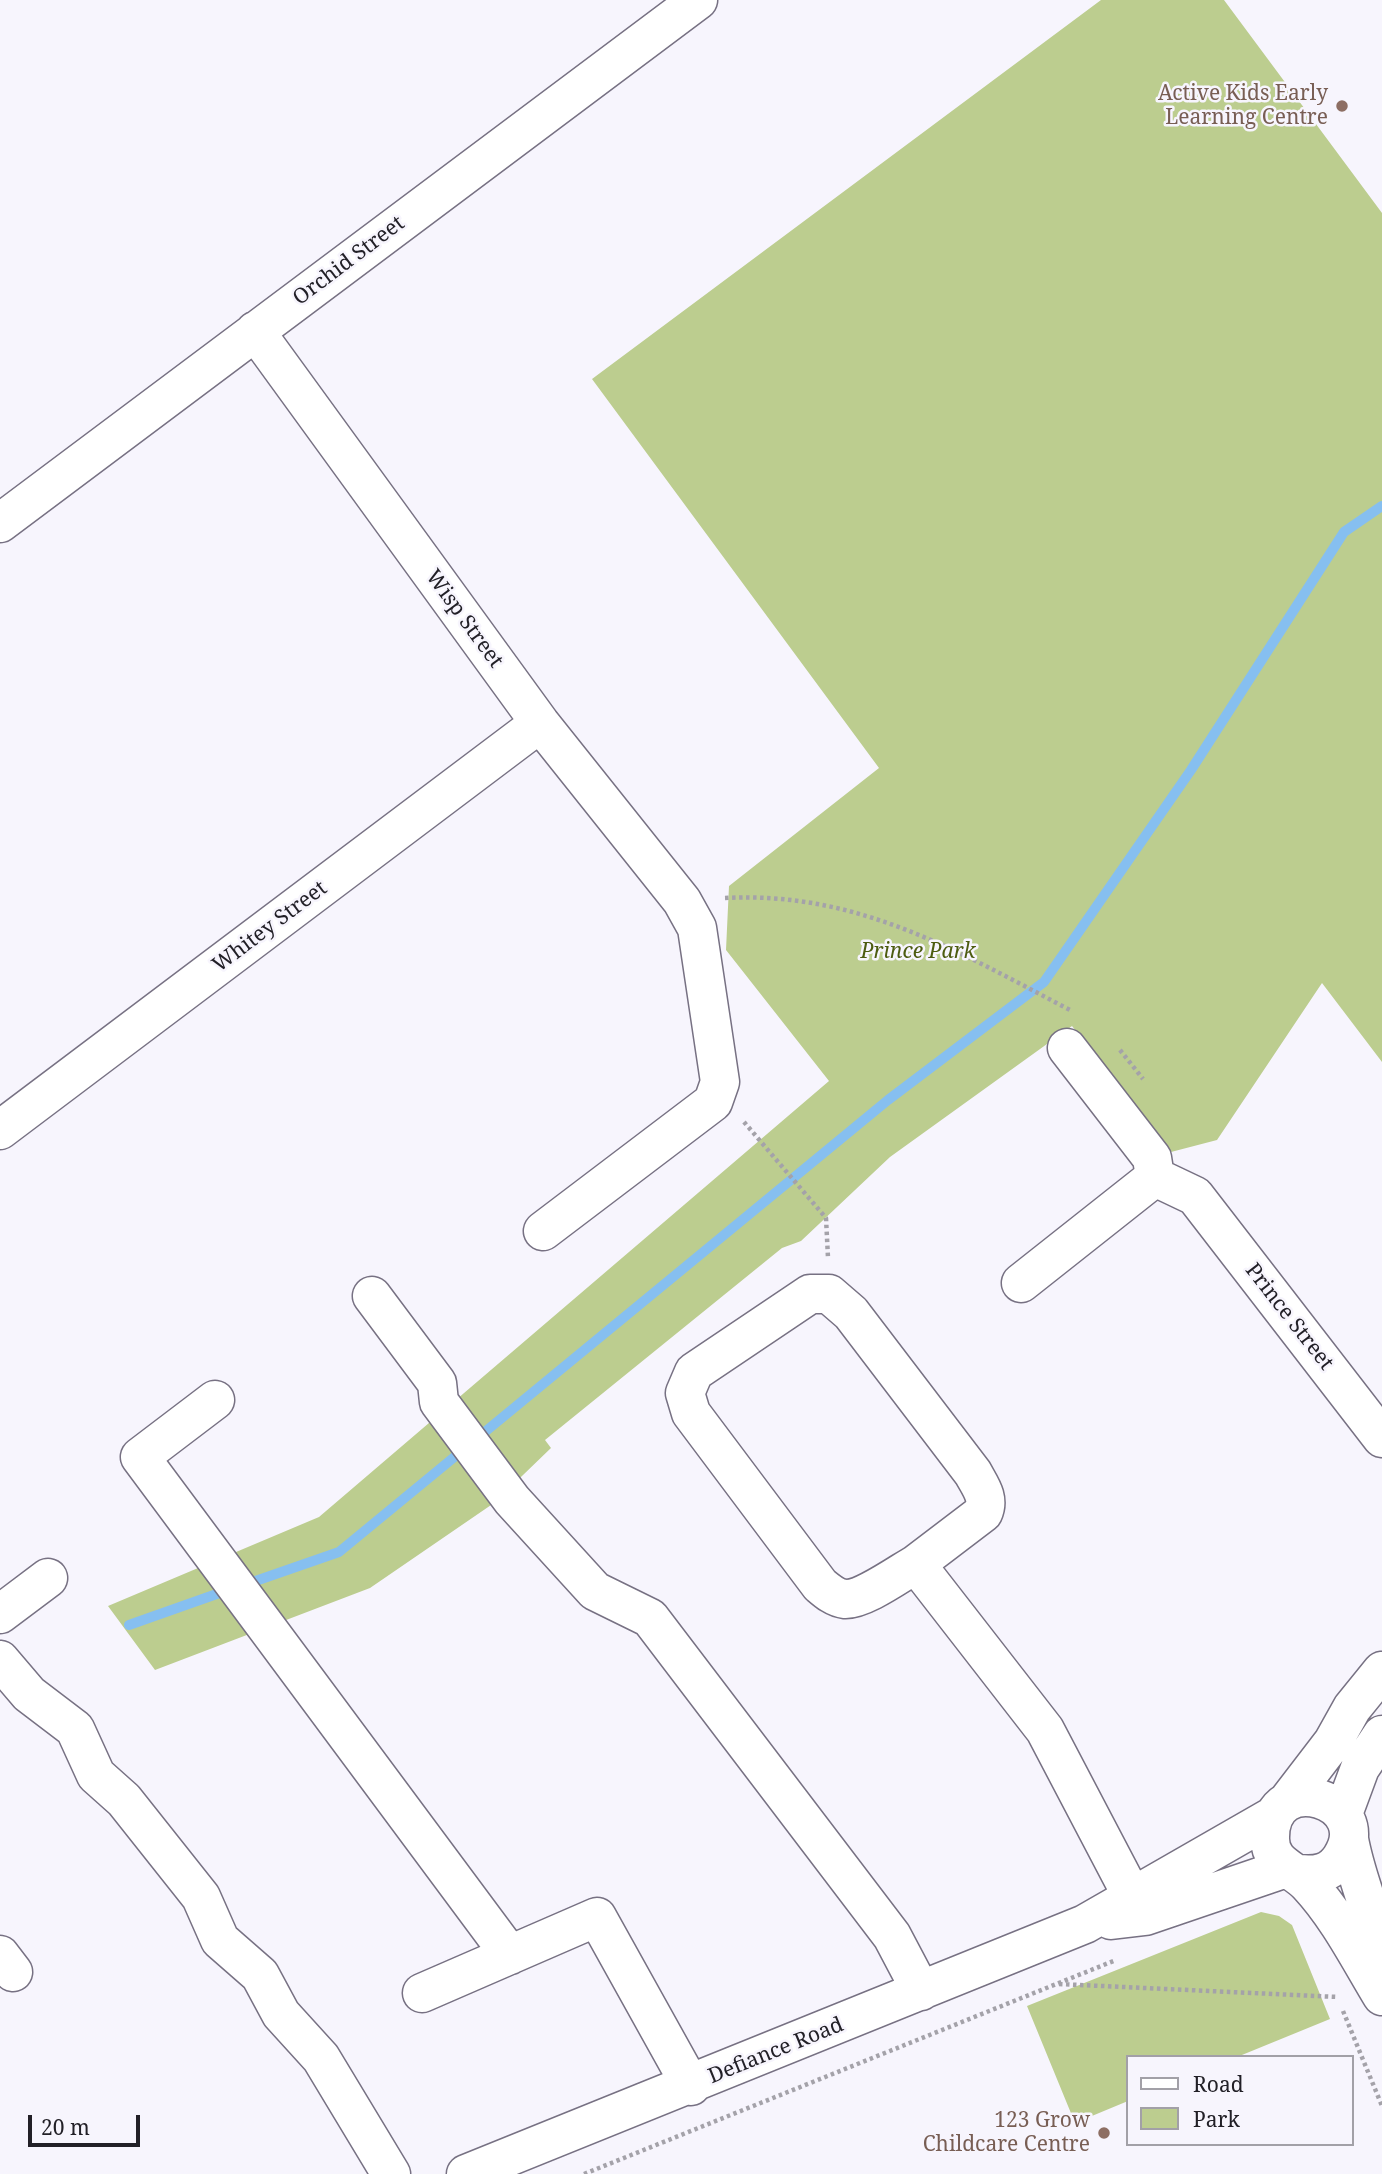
<!DOCTYPE html>
<html>
<head>
<meta charset="utf-8">
<style>
  body { margin:0 }
  #map { position:relative; width:1382px; height:2174px; overflow:hidden; background:#f7f5fd; font-family:"Noto Serif",serif }
  canvas { display:block }
  .legend { position:absolute; left:1126px; top:2055px; width:228px; height:91px; box-sizing:border-box; background:#f7f5fd; border:2px solid #a2a0a7; margin:0; padding:9px 12px; list-style:none; font-size:21px; color:#222027 }
  .legend li { display:flex; align-items:center; gap:14px; height:35px }
  .legend b { width:35px; border:2px solid #a2a0a7 }
  .scale { position:absolute; left:28px; top:2115px; width:112px; height:32px; box-sizing:border-box; border:4px solid #222027; border-top:0; padding-left:9px; font-size:21px; line-height:24px; white-space:nowrap; color:#222027; -webkit-text-stroke:5px #f7f5fd; paint-order:stroke }
</style>
</head>
<body>
<div id="map">
<canvas width="1382" height="2174"></canvas>
<ul class="legend">
<li><b style="height:9px;background:#fff"></b>Road</li>
<li><b style="height:19px;background:#bccd8f"></b>Park</li>
</ul>
<div class="scale">20 m</div>
</div>
<script>
const c = document.querySelector('canvas').getContext('2d');
c.lineJoin = 'round';
function fill(path, color) { c.fillStyle = color; c.fill(path, 'evenodd'); }
function trace(path, color, width, dash) { c.strokeStyle = color; c.lineWidth = width; c.lineCap = dash ? 'butt' : 'round'; c.setLineDash(dash || []); c.stroke(path); }
function drawText(font, color, halo, rows, align = 'center') {
  c.font = font + ' "Noto Serif",serif'; c.lineWidth = 5; c.setLineDash([]); c.textBaseline = 'middle'; c.strokeStyle = halo; c.fillStyle = color; for (const [text, x, y, turn = 0] of rows) {
    c.save(); c.translate(x, y); c.rotate((+turn || 0) * Math.PI / 180); c.textAlign = isNaN(turn) ? turn : align; if (halo) c.strokeText(text, 0, 0); c.fillText(text, 0, 0); c.restore();
  }
}
fill(new Path2D(`
  M 1101,0 L 1224,0 L 1382,213 L 1382,1062 L 1322,983 L 1217,1140 L 1171,1152 L 1072,1026 L 890,1157 L 801,1241 L 782,1248 L 545,1440 L 551,1448 L 494,1503 L 370,1588 L 155,1670 L 108,1606 L 319,1517 L 829,1081 L 726,950 L 729,886 L 879,768 L 592,379 Z
  M 1261,1912 L 1279,1916 L 1292,1925 L 1330,2019 L 1237,2057 L 1128,2057 L 1128,2101 L 1075,2123 L 1027,2006 Z`), '#bccd8f');
trace(new Path2D(`
  M 244,1585 L 339,1552 L 888,1100 L 1044,982 L 1191,770 L 1344,532 L 1382,506
  M 129,1625 L 228,1590`), '#86bff0', 10);
const minor = new Path2D(`
  M 255,331 L 540,723 L 682,901 L 697,928 L 720,1082 L 713,1102 L 543,1231
  M 0,523 L 698,0
  M 1067,1048 L 1152,1158 L 1155,1177
  M 0,1130 L 540,723
  M 1021,1283 L 1155,1177 L 1195,1196 L 1382,1438
  M 372,1296 L 437,1383 L 439,1402 L 512,1500 L 595,1591 L 650,1618 L 892,1936 L 921,1991
  M 215,1400 L 140,1457 L 510,1955
  M 916,1564 C 900,1573 863,1600 845,1599 C 835,1598 827,1591 820,1585 L 691,1413 L 685,1393 L 694,1372 L 810,1294 L 829,1294 L 851,1313 L 973,1473 C 980,1486 990,1498 983,1513 L 916,1564 L 1045,1730 L 1132,1896
  M 0,1614 L 48,1578
  M 0,1660 L 29,1694 L 75,1729 L 96,1775 L 124,1800 L 201,1897 L 220,1940 L 260,1975 L 281,2014 L 321,2058 L 391,2174
  M 1287,1802 L 1333,1742 L 1352,1708 L 1382,1671
  M 1343,1814 L 1360,1768 L 1382,1735
  M 1349,1839 C 1356,1879 1373,1914 1382,1953
  M 1299,1874 C 1317,1876 1331,1873 1341,1858 C 1379,1800 1270,1766 1270,1837 C 1269,1864 1293,1868 1308,1884 C 1338,1916 1359,1958 1382,1996
  M 1111,1920 L 1145,1916 L 1286,1868
  M 0,1955 L 13,1972
  M 422,1993 L 597,1917 L 691,2086
  M 466,2174 L 1085,1924 L 1275,1815`);
trace(minor, '#777183', 41);
trace(new Path2D(`
  M 725,898 C 857,891 957,951 1070,1010
  M 1120,1050 L 1143,1079
  M 744,1122 L 826,1218 L 828,1258
  M 1059,1984 L 1338,1997
  M 1343,2011 L 1382,2106
  M 584,2174 L 1116,1960`), '#a4a2a9', 4.5, [3.5, 3.5]);
trace(minor, '#fff', 38);
for (const [x, y, r, color] of [
  [1342,106,7,"#8d6e63"],
  [1104,2133,7,"#8d6e63"]
]) { const dot = new Path2D(); dot.arc(x, y, r, 0, 2 * Math.PI); c.fillStyle = color; c.fill(dot); trace(dot, '#f7f5fd', 2.5); }
drawText('21px', '#785e54', '#f7f5fd', [
  ["Active Kids Early",1328,94],
  ["Learning Centre",1328,118],
  ["123 Grow",1090,2121],
  ["Childcare Centre",1090,2145]
], 'right');
drawText('21px', '#222027', '#f7f5fd', [
  ["Orchid Street",349,261,-37],
  ["Wisp Street",464,619,54],
  ["Whitey Street",270,927,-37],
  ["Prince Street",1289,1317,52],
  ["Defiance Road",776,2051,-22]
]);
drawText('italic 21px', '#4d5c11', '#f7f5fd', [
  ["Prince Park",918,952]
]);
</script>
</body>
</html>
